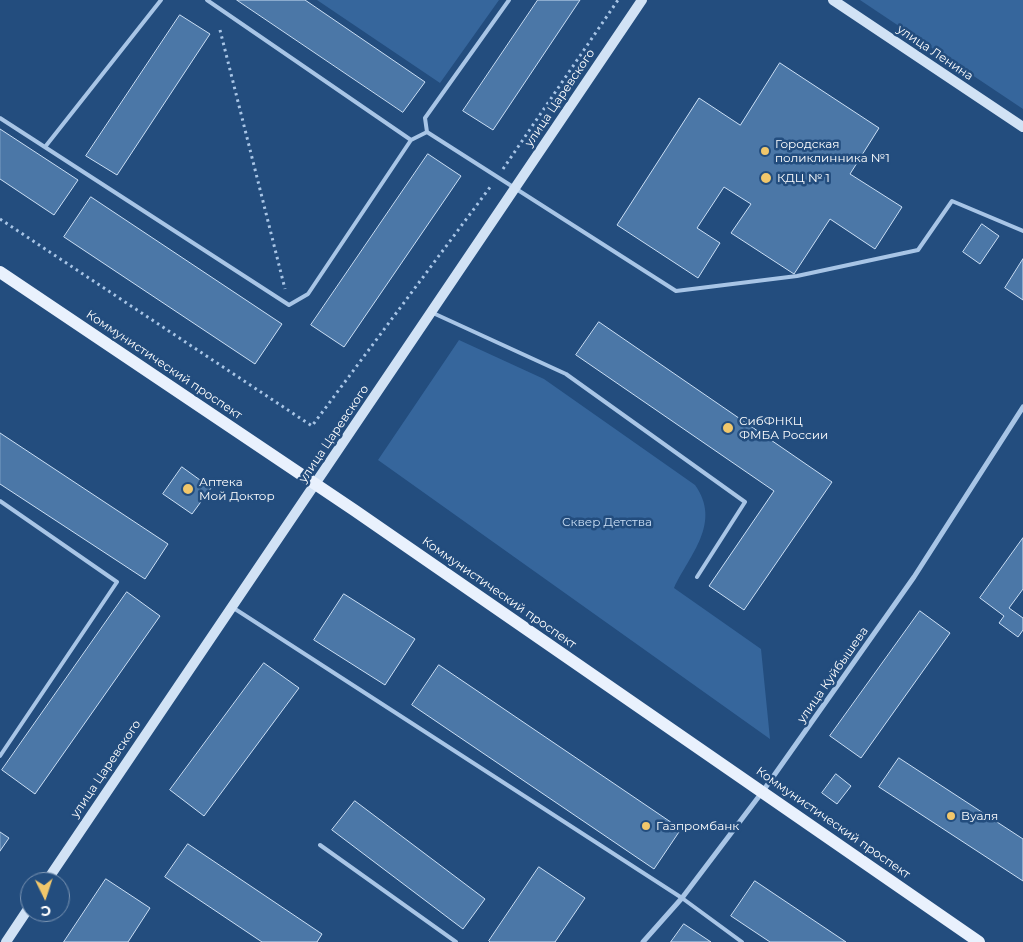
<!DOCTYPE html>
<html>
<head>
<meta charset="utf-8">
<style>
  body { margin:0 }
  #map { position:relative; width:1023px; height:942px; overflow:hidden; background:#234d7e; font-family:Montserrat,sans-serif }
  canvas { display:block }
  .north { position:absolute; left:20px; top:872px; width:50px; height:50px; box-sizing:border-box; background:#234d7e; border:1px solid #7b94b2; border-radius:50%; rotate:176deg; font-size:14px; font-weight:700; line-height:20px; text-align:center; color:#fff }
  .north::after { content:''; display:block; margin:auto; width:18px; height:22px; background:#f1c76b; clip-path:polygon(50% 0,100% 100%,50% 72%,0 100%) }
</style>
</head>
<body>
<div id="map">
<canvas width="1023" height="942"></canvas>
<div class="north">С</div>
</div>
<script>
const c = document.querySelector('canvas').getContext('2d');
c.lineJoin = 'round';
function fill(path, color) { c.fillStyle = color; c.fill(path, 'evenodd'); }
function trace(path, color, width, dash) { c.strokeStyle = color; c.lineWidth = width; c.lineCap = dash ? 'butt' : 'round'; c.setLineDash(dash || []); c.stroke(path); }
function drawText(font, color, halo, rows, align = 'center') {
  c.font = font + ' Montserrat,sans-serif'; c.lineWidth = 5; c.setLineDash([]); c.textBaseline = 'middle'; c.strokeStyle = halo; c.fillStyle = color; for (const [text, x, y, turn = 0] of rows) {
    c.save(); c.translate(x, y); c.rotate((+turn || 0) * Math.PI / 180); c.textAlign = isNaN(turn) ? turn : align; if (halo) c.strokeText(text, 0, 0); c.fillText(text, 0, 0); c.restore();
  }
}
fill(new Path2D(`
  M 317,0 L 499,0 L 440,83 Z
  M 860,0 L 1023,0 L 1023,109 Z
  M 459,340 L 544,379 L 695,485 C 722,523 690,554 674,588 L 761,649 L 770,739 L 378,460 Z`), '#36669c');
const building = new Path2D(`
  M 237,0 L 305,0 L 425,82 L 403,112 Z
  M 538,0 L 580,0 L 493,130 L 463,111 Z
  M 180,15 L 210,34 L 117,175 L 86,156 Z
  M 780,63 L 879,128 L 850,174 L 902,207 L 875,249 L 830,219 L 794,274 L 731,233 L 751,204 L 724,187 L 697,228 L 720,243 L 698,278 L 617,225 L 699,98 L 740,125 Z
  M 0,129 L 78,180 L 54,215 L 0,179 Z
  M 428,154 L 461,176 L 344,347 L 311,325 Z
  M 91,197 L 282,324 L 255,364 L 64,237 Z
  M 982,224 L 999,236 L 980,264 L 963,252 Z
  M 1023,259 L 1023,300 L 1005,288 Z
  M 599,322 L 832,482 L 744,610 L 709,586 L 774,491 L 576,355 Z
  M 0,433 L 168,544 L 145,579 L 0,484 Z
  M 182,467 L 211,488 L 192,514 L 163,494 Z
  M 1023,538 L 1023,589 L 1009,608 L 1023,618 L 1023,630 L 1018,637 L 999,623 L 1004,616 L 980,598 Z
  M 127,592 L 160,616 L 35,794 L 2,770 Z
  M 344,594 L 415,639 L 385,685 L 314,640 Z
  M 920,611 L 950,633 L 861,758 L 830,736 Z
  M 264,663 L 299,688 L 204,816 L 170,790 Z
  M 439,665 L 681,829 L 654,869 L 412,705 Z
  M 899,758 L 1023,839 L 1023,881 L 879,787 Z
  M 836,774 L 851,786 L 837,804 L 822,793 Z
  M 355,801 L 485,899 L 463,929 L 332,830 Z
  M 0,832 L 9,838 L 0,851 Z
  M 188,844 L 322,934 L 317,942 L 262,942 L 165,877 Z
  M 539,867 L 585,898 L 555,942 L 490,942 L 489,941 Z
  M 106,879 L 150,908 L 128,942 L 64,942 Z
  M 755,881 L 846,942 L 770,942 L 731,916 Z
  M 684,924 L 711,942 L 671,942 Z`);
fill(building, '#4b77a7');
trace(building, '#cbdff5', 1);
trace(new Path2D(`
  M 220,30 L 285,289
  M 503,169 L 618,0
  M 0,219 L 312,426 L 491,186`), '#a8c5e6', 3, [2.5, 4]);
trace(new Path2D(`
  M 207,0 L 411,140
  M 0,118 L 289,305 L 308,294 L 411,140 L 427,132 L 676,291 L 797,276 L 918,250 L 952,201 L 1023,231
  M 427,132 L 425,118 L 509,0
  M 45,147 L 161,0
  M 433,313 L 566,374 L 745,502 L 697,577
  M 0,501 L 117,582 L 0,756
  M 232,607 L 682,898 L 742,942
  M 320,845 L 456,942`), '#a8c5e6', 4);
trace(new Path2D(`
  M 643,942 L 682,898 L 763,791 L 914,577 L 1023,407`), '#a8c5e6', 5);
trace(new Path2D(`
  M 833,0 L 1023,127
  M 46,882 L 642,0
  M 6,942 L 30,906`), '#d1e2f5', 10);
trace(new Path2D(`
  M 0,272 L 354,510 L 979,942`), '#e9f1fd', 12);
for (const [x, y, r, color] of [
  [765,151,5,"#f1c76b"],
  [766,178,6,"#f1c76b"],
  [728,428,6,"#f1c76b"],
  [188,489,6,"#f1c76b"],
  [951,816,5,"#f1c76b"],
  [646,826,5,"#f1c76b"]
]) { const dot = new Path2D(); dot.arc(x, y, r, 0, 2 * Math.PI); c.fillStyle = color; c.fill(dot); trace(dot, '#234d7e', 2); }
drawText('12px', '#fff', '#234d7e', [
  ["улица Ленина",935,53,34],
  ["улица Царевского",560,98,-56],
  ["Коммунистический проспект",164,365,34],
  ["улица Царевского",334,434,-56],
  ["Коммунистический проспект",499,593,35],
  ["улица Куйбышева",833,675,-55],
  ["улица Царевского",106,769,-56],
  ["Коммунистический проспект",833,823,35]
]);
drawText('12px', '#fff', '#234d7e', [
  ["Городская",775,144],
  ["поликлинника №1",775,158],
  ["КДЦ № 1",777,178],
  ["СибФНКЦ",739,421],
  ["ФМБА России",739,435],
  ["Аптека",199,482],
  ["Мой Доктор",199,496],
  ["Вуаля",961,816],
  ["Газпромбанк",656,826]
], 'left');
drawText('12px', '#cbdff5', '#234d7e', [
  ["Сквер Детства",607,522]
]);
</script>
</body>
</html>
